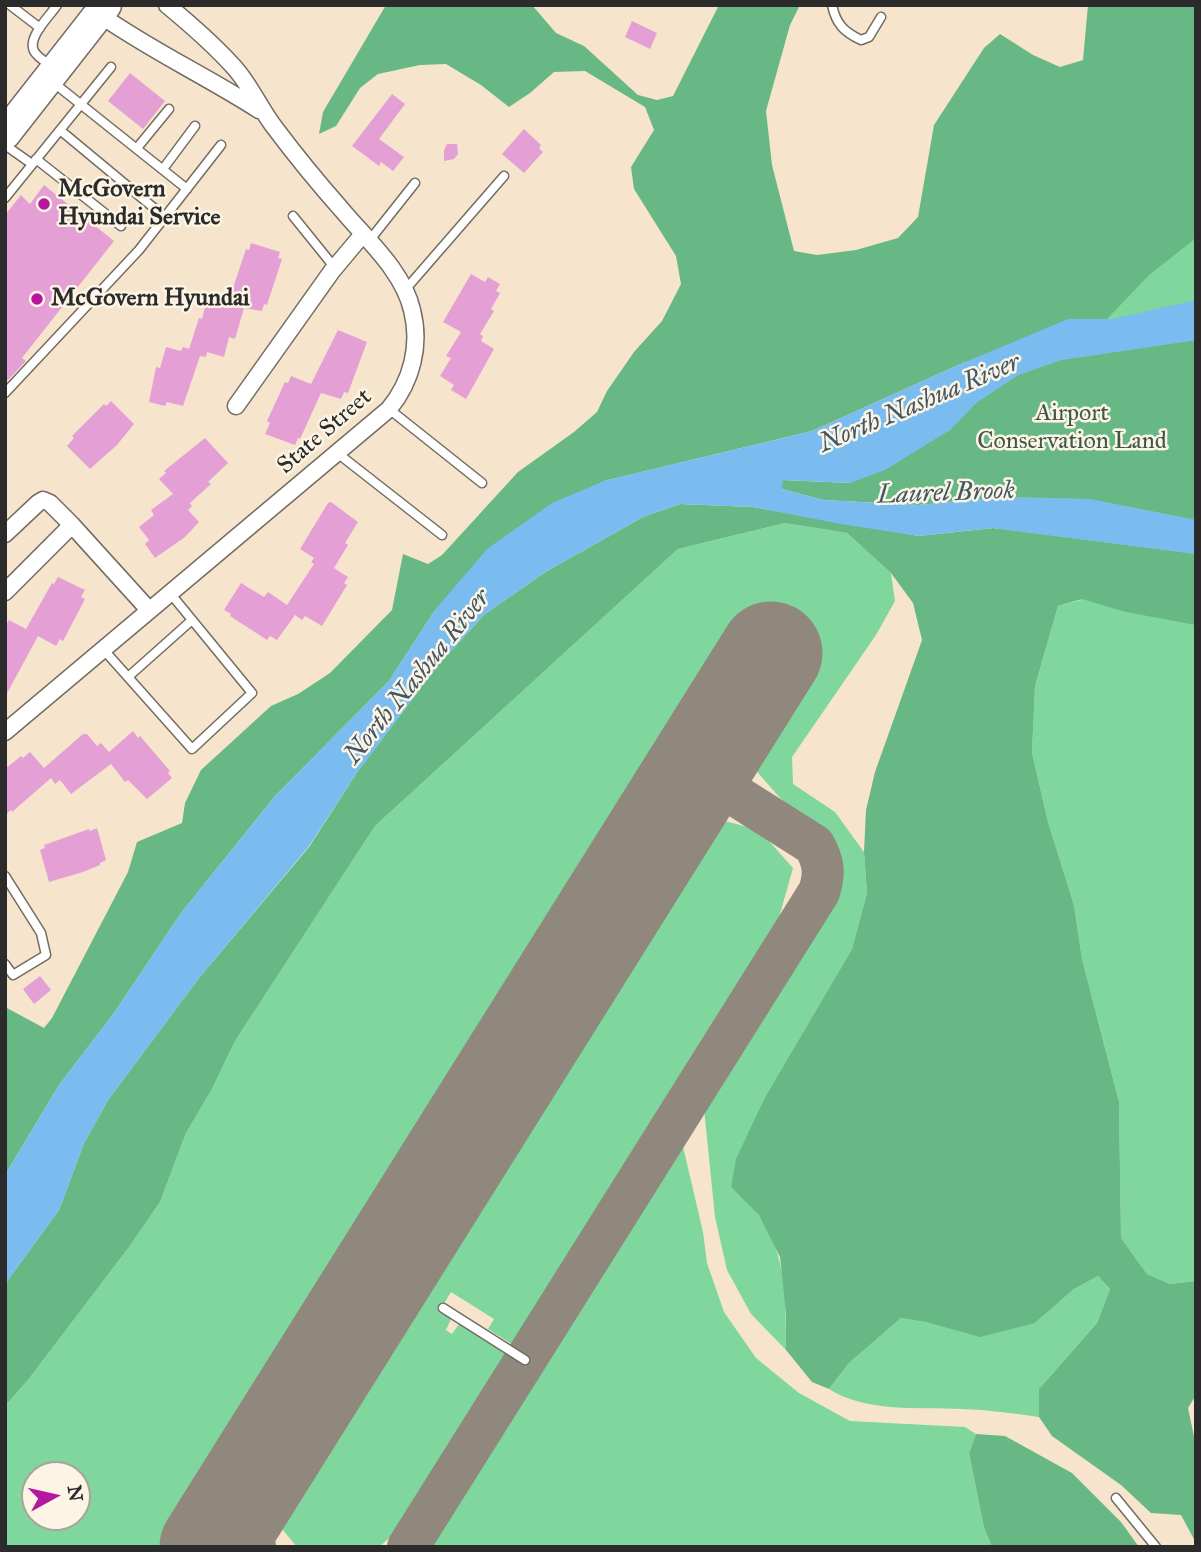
<!DOCTYPE html>
<html>
<head>
<meta charset="utf-8">
<style>
  body { margin:0 }
  #map { position:relative; width:1201px; height:1552px; overflow:hidden; background:#f6e5cc; font-family:"IM FELL Great Primer",serif }
  canvas { display:block }
  .frame { position:absolute; inset:0; border:7px solid #2b2b2b; pointer-events:none }
  .north { position:absolute; left:21px; top:1461px; width:70px; height:70px; box-sizing:border-box; background:#fcf5e5; border:2px solid #a8a49b; border-radius:50%; rotate:82deg; font-size:19px; font-weight:700; line-height:28px; text-align:center; color:#2b2b2b }
  .north::after { content:''; display:block; margin:auto; width:24px; height:32px; background:#b5179e; clip-path:polygon(50% 0,100% 100%,50% 72%,0 100%) }
</style>
</head>
<body>
<div id="map">
<canvas width="1201" height="1552"></canvas>
<div class="frame"></div>
<div class="north">N</div>
</div>
<script>
const c = document.querySelector('canvas').getContext('2d');
c.lineJoin = 'round';
function fill(path, color) { c.fillStyle = color; c.fill(path, 'evenodd'); }
function trace(path, color, width, dash) { c.strokeStyle = color; c.lineWidth = width; c.lineCap = dash ? 'butt' : 'round'; c.setLineDash(dash || []); c.stroke(path); }
function drawText(font, color, halo, rows, align = 'center') {
  c.font = font + ' "IM FELL Great Primer",serif'; c.lineWidth = 5; c.setLineDash([]); c.textBaseline = 'middle'; c.strokeStyle = halo; c.fillStyle = color; for (const [text, x, y, turn = 0] of rows) {
    c.save(); c.translate(x, y); c.rotate((+turn || 0) * Math.PI / 180); c.textAlign = isNaN(turn) ? turn : align; if (halo) c.strokeText(text, 0, 0); c.fillText(text, 0, 0); c.restore();
  }
}
fill(new Path2D(`
  M 1105,5 L 1196,5 L 1196,1281 L 1170,1284 L 1147,1274 L 1121,1238 L 1119,1102 L 1082,959 L 1074,905 L 1048,822 L 1032,753 L 1035,686 L 1058,606 L 1081,600 L 925,466 Z
  M 785,523 L 847,533 L 891,573 L 895,601 L 876,635 L 792,757 L 793,784 L 835,812 L 864,852 L 867,893 L 852,949 L 765,1097 L 737,1159 L 731,1187 C 740,1196 751,1204 758,1214 C 787,1252 786,1305 786,1350 L 751,1314 L 727,1270 L 715,1217 L 703,1099 L 832,896 L 838,873 L 825,839 L 780,798 L 746,759 L 802,667 L 742,633 L 169,1547 L 5,1547 L 5,1406 L 28,1380 L 129,1247 L 160,1202 L 186,1133 L 212,1089 L 235,1041 L 375,826 L 678,549 ZM 35,1475 L 77,1475 L 77,1517 L 35,1517 Z
  M 710,817 L 759,830 L 793,868 L 778,921 L 715,1033 L 518,1348 L 488,1329 L 494,1319 L 451,1292 L 440,1310 L 451,1319 L 446,1330 L 452,1334 L 459,1324 L 512,1357 L 473,1421 L 396,1532 L 379,1547 L 297,1547 L 272,1517 Z
  M 681,1138 L 703,1232 L 707,1263 L 724,1312 L 756,1358 L 799,1393 L 850,1421 L 965,1427 L 976,1434 L 969,1453 L 984,1528 L 992,1547 L 424,1547 Z
  M 1098,1276 L 1110,1289 L 1097,1323 L 1039,1389 L 1039,1417 C 1013,1413 988,1410 962,1409 C 919,1407 867,1413 829,1389 L 849,1363 L 901,1318 L 930,1323 L 1035,1323 L 1074,1289 Z`), '#7fd79d');
fill(new Path2D(`
  M 386,5 L 532,5 L 556,33 L 584,46 L 638,95 L 657,100 L 673,96 L 719,5 L 800,5 L 790,25 L 766,111 L 772,165 L 794,251 L 817,255 L 856,250 L 898,238 L 918,217 L 934,125 L 984,48 L 1000,34 L 1033,55 L 1060,67 L 1083,60 L 1088,5 L 1196,5 L 1196,238 L 1149,275 L 1107,319 L 1068,320 L 956,366 L 812,431 L 604,481 L 435,610 L 389,681 L 275,796 L 181,913 L 114,1013 L 59,1085 L 5,1175 L 5,1007 L 44,1028 L 52,1018 L 128,872 L 137,842 L 182,823 L 185,803 L 201,770 L 271,706 L 298,694 L 330,673 L 392,610 L 403,554 L 428,564 L 442,555 L 518,472 L 574,432 L 597,412 L 607,391 L 634,352 L 662,321 L 681,284 L 676,256 L 634,189 L 631,167 L 654,130 L 645,107 L 585,71 L 554,72 L 530,93 L 509,107 L 481,85 L 446,64 L 420,65 L 378,74 L 360,88 L 336,126 L 319,134 L 323,112 Z
  M 1196,340 L 1196,520 L 1089,499 L 1003,497 L 918,505 L 823,500 L 782,489 L 782,480 L 850,483 L 950,430 L 976,403 L 1018,375 L 1061,360 Z
  M 680,504 L 753,507 L 919,536 L 993,528 L 1196,554 L 1196,625 L 1126,612 L 1082,599 L 1058,606 L 1035,686 L 1032,753 L 1048,822 L 1074,905 L 1082,959 L 1119,1102 L 1121,1238 L 1147,1274 L 1170,1284 L 1196,1281 L 1196,1395 L 1188,1408 L 1196,1446 L 1196,1543 L 1181,1515 L 1151,1513 L 1121,1485 L 1052,1436 L 1039,1417 L 1039,1389 L 1097,1323 L 1110,1289 L 1098,1276 L 1074,1289 L 1035,1323 L 980,1337 L 930,1323 L 901,1318 L 849,1363 L 829,1389 L 812,1382 L 786,1350 L 786,1314 L 780,1257 L 759,1215 L 731,1187 L 736,1159 L 765,1097 L 852,949 L 867,893 L 864,852 L 866,810 L 875,772 L 922,640 L 913,603 L 891,573 L 847,533 L 785,523 L 678,549 L 375,826 L 235,1041 L 212,1089 L 186,1133 L 160,1202 L 129,1247 L 28,1380 L 5,1406 L 5,1284 L 59,1210 L 84,1143 L 108,1100 L 199,978 L 309,847 L 358,771 L 439,664 L 485,614 L 547,571 L 643,517 Z
  M 976,1434 L 1005,1436 L 1072,1473 L 1121,1522 L 1139,1547 L 992,1547 L 984,1528 L 969,1453 Z`), '#67b884');
fill(new Path2D(`
  M 1196,300 L 1196,340 L 1061,360 L 1018,375 L 976,403 L 950,430 L 885,470 L 850,483 L 783,480 L 782,489 L 823,500 L 918,505 L 1003,497 L 1089,499 L 1196,520 L 1196,554 L 993,528 L 919,536 L 841,524 L 753,507 L 680,504 L 643,517 L 547,571 L 485,614 L 439,664 L 358,771 L 309,846 L 199,978 L 108,1100 L 84,1143 L 59,1210 L 5,1284 L 5,1175 L 59,1085 L 114,1013 L 181,913 L 275,796 L 389,681 L 435,610 L 487,549 L 552,503 L 604,481 L 812,431 L 956,366 L 1068,319 L 1113,319 Z`), '#7abcef');
trace(new Path2D(`
  M 248,1489 C 241,1512 240,1527 255,1547
  M 408,1547 L 819,892 C 825,874 824,862 814,845 L 697,771`), '#90887c', 42);
trace(new Path2D(`
  M 211,1547 L 771,653`), '#90887c', 103);
fill(new Path2D(`
  M 632,21 L 657,33 L 650,49 L 625,37 Z
  M 130,73 L 165,101 L 143,129 L 108,101 Z
  M 392,94 L 405,104 L 379,139 L 404,157 L 393,171 L 381,162 L 379,166 L 352,146 Z
  M 524,129 L 541,145 L 539,148 L 543,152 L 524,173 L 502,154 Z
  M 447,144 L 457,144 L 458,154 L 454,159 L 444,161 L 444,150 Z
  M 44,185 L 114,241 L 22,358 L 26,361 L 5,383 L 5,215 L 21,195 L 30,204 Z
  M 251,243 L 280,252 L 278,258 L 282,259 L 267,305 L 264,304 L 262,311 L 244,308 L 235,339 L 229,337 L 224,357 L 207,352 L 206,357 L 200,356 L 183,406 L 167,402 L 165,406 L 149,402 L 156,367 L 160,368 L 166,347 L 181,351 L 183,347 L 189,349 L 199,318 L 202,319 L 207,299 L 224,303 L 225,298 L 229,300 L 246,249 L 249,250 Z
  M 471,274 L 485,282 L 488,277 L 500,284 L 496,291 L 500,293 L 491,309 L 494,311 L 480,334 L 483,336 L 481,341 L 494,349 L 466,399 L 451,390 L 454,385 L 440,376 L 451,358 L 446,356 L 461,332 L 443,322 Z
  M 338,330 L 367,342 L 348,393 L 344,392 L 341,399 L 321,393 L 300,439 L 298,438 L 295,445 L 265,434 L 270,423 L 267,421 L 285,382 L 288,383 L 291,376 L 311,384 Z
  M 111,401 L 134,424 L 117,445 L 90,469 L 67,446 L 74,438 L 72,436 L 104,404 L 106,406 Z
  M 205,438 L 228,463 L 208,482 L 211,484 L 190,503 L 192,506 L 188,510 L 199,522 L 185,537 L 155,558 L 145,544 L 149,540 L 139,527 L 154,515 L 151,510 L 173,494 L 159,479 L 166,473 L 164,471 Z
  M 331,502 L 358,522 L 345,543 L 348,545 L 334,568 L 348,577 L 344,583 L 347,585 L 322,626 L 305,616 L 302,620 L 295,615 L 277,640 L 270,636 L 267,640 L 230,616 L 231,614 L 224,610 L 241,583 L 264,597 L 268,592 L 287,605 L 314,564 L 311,562 L 314,558 L 300,549 L 328,503 Z
  M 58,577 L 85,590 L 81,597 L 85,599 L 63,641 L 60,639 L 56,646 L 38,636 L 5,697 L 5,627 L 9,620 L 26,629 L 52,583 L 54,584 Z
  M 133,731 L 138,738 L 140,736 L 170,771 L 168,773 L 172,778 L 147,799 L 128,780 L 125,782 L 111,764 L 71,794 L 60,780 L 55,784 L 51,778 L 12,812 L 11,810 L 5,815 L 5,769 L 21,756 L 23,758 L 30,752 L 44,768 L 83,734 L 87,734 L 97,746 L 101,743 L 109,752 Z
  M 97,828 L 106,860 L 100,863 L 100,865 L 83,872 L 49,882 L 40,850 L 45,848 L 44,845 L 89,829 L 90,831 Z
  M 40,976 L 51,990 L 34,1004 L 23,989 Z`), '#e49fd5');
const lane = new Path2D(`
  M 10,5 L 40,28
  M 832,5 C 836,24 844,32 861,40 L 869,37 L 881,17
  M 51,66 C 46,62 37,57 34,51 C 27,37 50,16 57,5
  M 54,83 L 187,189
  M 60,130 L 166,218
  M 5,145 L 32,164
  M 137,148 L 169,109
  M 36,159 L 121,226
  M 163,169 L 195,126
  M 5,198 L 111,67
  M 293,216 L 335,268
  M 369,241 L 415,183
  M 405,290 L 504,176
  M 5,393 L 139,250 L 221,145
  M 389,409 L 482,483
  M 336,452 L 442,535
  M 103,649 L 192,749 L 252,693 L 170,593
  M 128,677 L 192,620
  M 5,876 L 41,933 L 46,955 L 13,975 L 5,964
  M 443,1308 L 525,1360
  M 1116,1498 L 1156,1547`);
const street = new Path2D(`
  M 99,14 C 150,50 206,76 259,110
  M 236,406 L 332,271 L 363,234
  M 5,534 L 38,503 L 43,500 L 50,503 L 72,525
  M 5,592 L 72,525 L 149,610
  M 5,732 L 389,409 C 412,381 421,345 412,310 C 403,271 367,240 342,210 C 319,184 296,156 275,128 C 260,109 250,84 233,66 C 213,44 190,24 167,5`);
const highway = new Path2D(`
  M 5,134 L 106,5`);
trace(lane, '#726c63', 11);
trace(street, '#726c63', 19);
trace(highway, '#726c63', 33);
trace(lane, '#fff', 8);
trace(street, '#fff', 16);
trace(highway, '#fff', 30);
for (const [x, y, r, color] of [
  [44,204,7,"#b5179e"],
  [37,299,7,"#b5179e"]
]) { const dot = new Path2D(); dot.arc(x, y, r, 0, 2 * Math.PI); c.fillStyle = color; c.fill(dot); trace(dot, '#fcf5e5', 2.5); }
drawText('bold 24px', '#2b2b2b', '#fcf5e5', [
  ["McGovern",58,190],
  ["Hyundai Service",58,218],
  ["McGovern Hyundai",51,299]
], 'left');
drawText('24px', '#405648', '#fcf5e5', [
  ["Airport",1072,414],
  ["Conservation Land",1072,442]
]);
drawText('24px', '#2b2b2b', '#fcf5e5', [
  ["State Street",325,432,-41]
]);
drawText('italic 26px', '#435666', '#fcf5e5', [
  ["North Nashua River",920,404,-23],
  ["Laurel Brook",946,494,-2],
  ["North Nashua River",418,677,-51]
]);
</script>
</body>
</html>
